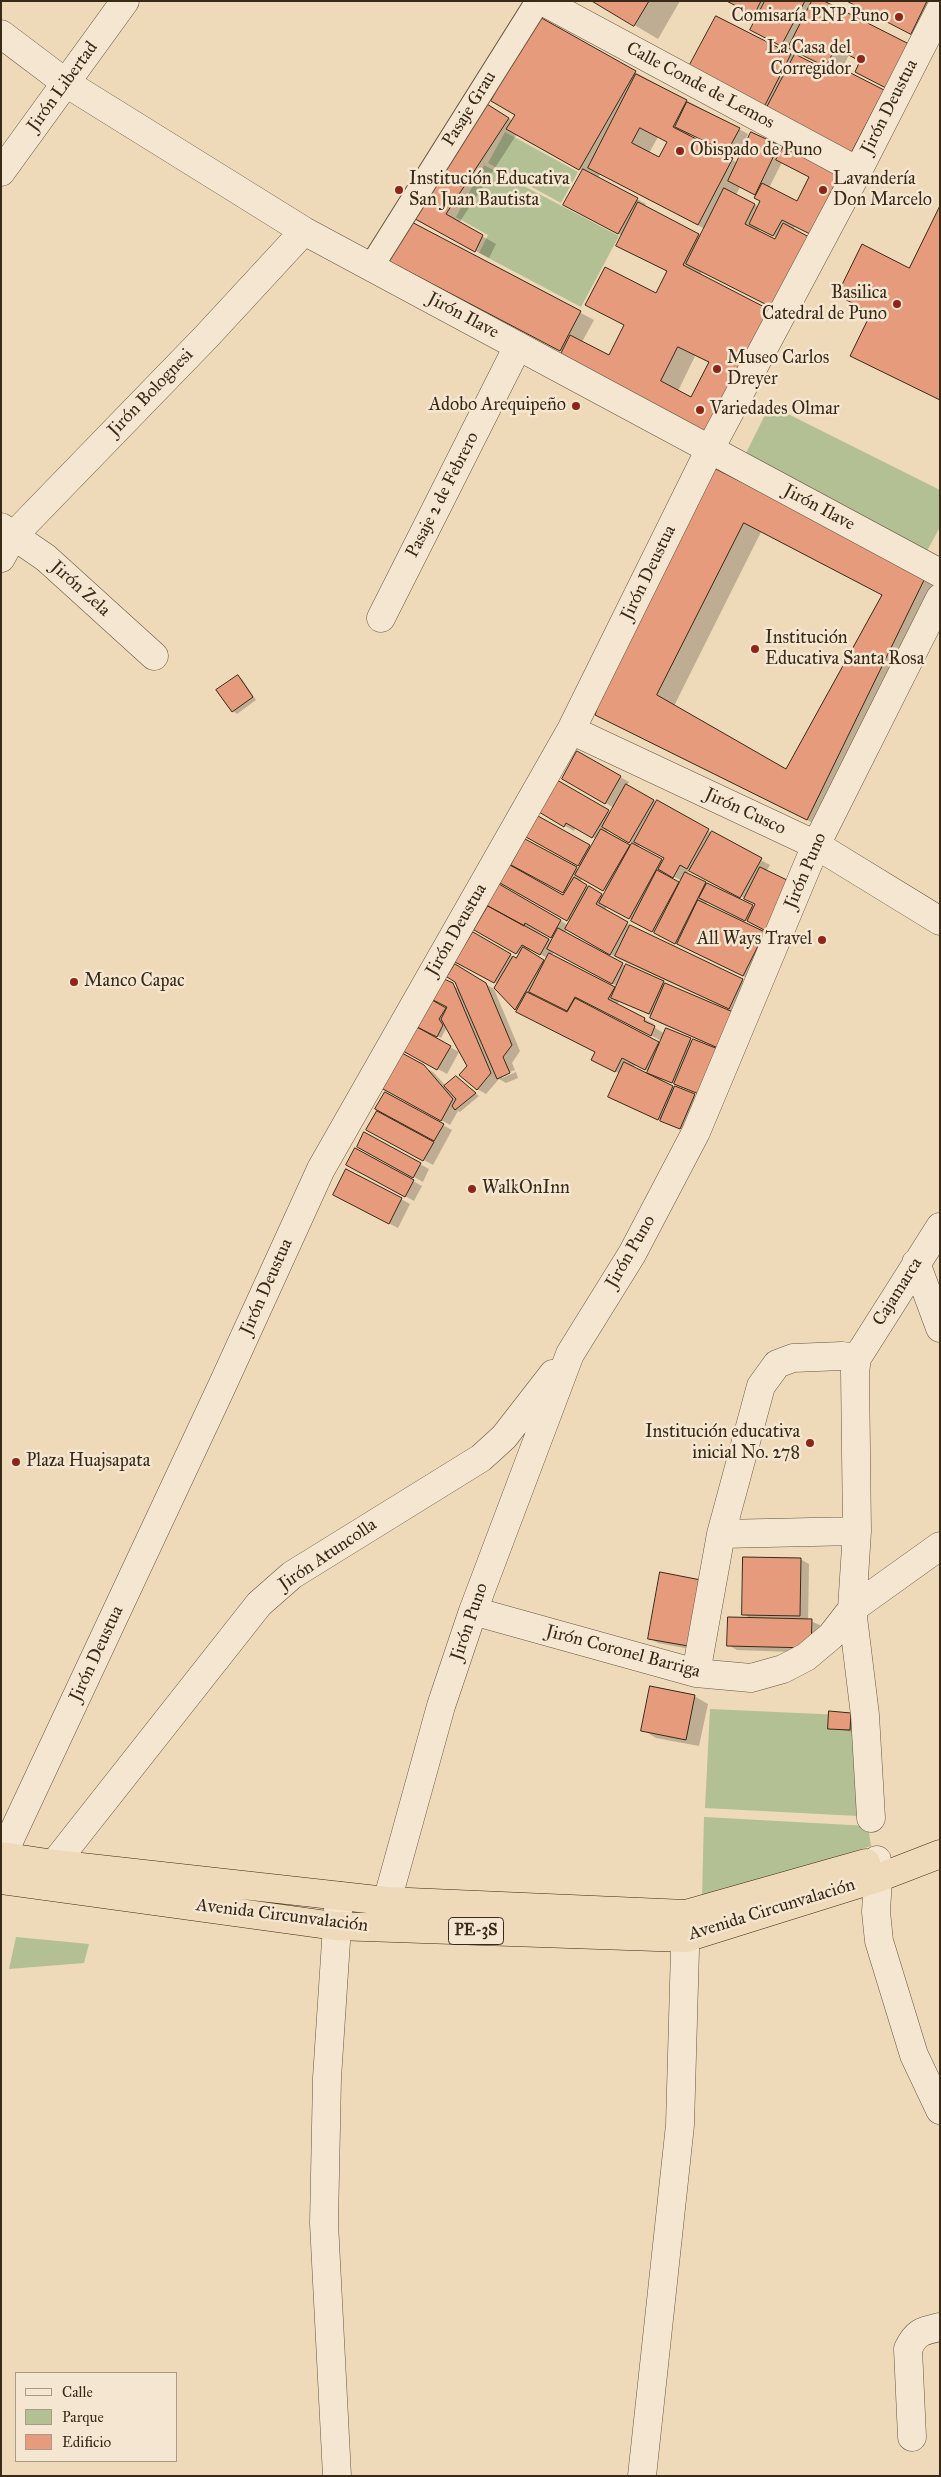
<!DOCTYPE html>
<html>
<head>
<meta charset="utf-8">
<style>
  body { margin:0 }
  #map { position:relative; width:941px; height:2477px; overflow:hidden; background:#eed9b8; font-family:"IM FELL Great Primer",serif }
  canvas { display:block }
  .frame { position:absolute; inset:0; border:2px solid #392a18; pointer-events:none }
  .legend { position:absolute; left:15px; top:2372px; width:162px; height:90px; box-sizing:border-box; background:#f4e6d1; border:1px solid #a99b87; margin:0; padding:6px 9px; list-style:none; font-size:15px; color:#392a18 }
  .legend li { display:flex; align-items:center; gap:10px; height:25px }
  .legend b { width:25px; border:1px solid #a99b87 }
</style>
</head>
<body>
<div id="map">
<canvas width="941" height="2477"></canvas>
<div class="frame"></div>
<ul class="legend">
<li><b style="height:6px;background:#f4e6d1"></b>Calle</li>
<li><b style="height:14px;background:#b3c093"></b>Parque</li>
<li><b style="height:14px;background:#e59b7c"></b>Edificio</li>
</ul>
</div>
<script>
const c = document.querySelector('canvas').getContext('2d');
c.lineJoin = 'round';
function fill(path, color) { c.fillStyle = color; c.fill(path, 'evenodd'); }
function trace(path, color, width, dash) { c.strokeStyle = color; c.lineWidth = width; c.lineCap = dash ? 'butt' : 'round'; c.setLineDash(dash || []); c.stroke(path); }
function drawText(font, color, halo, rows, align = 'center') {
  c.font = font + ' "IM FELL Great Primer",serif'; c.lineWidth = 5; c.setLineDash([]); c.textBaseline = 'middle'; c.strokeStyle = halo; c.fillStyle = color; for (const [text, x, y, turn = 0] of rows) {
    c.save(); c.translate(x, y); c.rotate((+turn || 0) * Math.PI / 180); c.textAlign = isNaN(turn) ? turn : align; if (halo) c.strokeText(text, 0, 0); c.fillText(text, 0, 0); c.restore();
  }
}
fill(new Path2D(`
  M 505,132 L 578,172 L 561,203 L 488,163 Z
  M 484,165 L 619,236 L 581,307 L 479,253 L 488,235 L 456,217 Z
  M 770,405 L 940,490 L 940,527 L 927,551 L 743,459 Z
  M 710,1709 L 864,1716 L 858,1816 L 705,1808 Z
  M 704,1817 L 868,1826 L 871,1846 L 702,1899 Z
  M 16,1937 L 89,1944 L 84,1963 L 9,1969 Z`), '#b3c093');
fill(new Path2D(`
  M 594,1 L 680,1 L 658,39 Z
  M 730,1 L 822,1 L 862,61 L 849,55 L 841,70 L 883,91 L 863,163 L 766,113 L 716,17 L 829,73 L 832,68 L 760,34 L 760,16 Z
  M 847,1 L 940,1 L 928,42 Z
  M 635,72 L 748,134 L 737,156 L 691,134 L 689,138 L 738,163 L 778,146 L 854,181 L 795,226 L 793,230 L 809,238 L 702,272 L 700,275 L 723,448 L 563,352 L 398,265 L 404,219 L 594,320 L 582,342 L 610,356 L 656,294 L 668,272 L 635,255 L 622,236 L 574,210 L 583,171 L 517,134 L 459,223 L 496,244 L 489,258 L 423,223 L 493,109 L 513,121 ZM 658,137 L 668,142 L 660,159 L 649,153 ZM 782,162 L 810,177 L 797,203 L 769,188 ZM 600,174 L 705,229 L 701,236 L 644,207 L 646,204 L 598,178 ZM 740,187 L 757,195 L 762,201 L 759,207 L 736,195 ZM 759,228 L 777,238 L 776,240 L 758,232 ZM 695,356 L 710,363 L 692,398 L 678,391 Z
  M 699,489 L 940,585 L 825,829 L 597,715 ZM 761,532 L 883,595 L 786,770 L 674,706 Z
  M 238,676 L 242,679 L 256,700 L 237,714 L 233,711 Z
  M 578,753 L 629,782 L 627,786 L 770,865 L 766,872 L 799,889 L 776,935 L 707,901 L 706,905 L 778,941 L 757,983 L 664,938 L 607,906 L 605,910 L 636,929 L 756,987 L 742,1016 L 733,1011 L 732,1013 L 742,1019 L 727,1052 L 660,1023 L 652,1018 L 652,1016 L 619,1001 L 617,1005 L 654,1024 L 652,1026 L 665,1034 L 664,1033 L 660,1040 L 584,1001 L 583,1004 L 661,1044 L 667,1030 L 726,1055 L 708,1098 L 662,1079 L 661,1081 L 698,1098 L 684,1130 L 609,1097 L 620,1074 L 593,1059 L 596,1052 L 518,1011 L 495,988 L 498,984 L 457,961 L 473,933 L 517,959 L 520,955 L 475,930 L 499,885 L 568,925 L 570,921 L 501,882 L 526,841 L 579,870 L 581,867 L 528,837 L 538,818 L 592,848 L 596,839 L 575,827 L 574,831 L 540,812 L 558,782 L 611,813 L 614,808 L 563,778 ZM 609,829 L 633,844 L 631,847 L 606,833 ZM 640,844 L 665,858 L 664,861 L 638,847 ZM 689,870 L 756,904 L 755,908 L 687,874 ZM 666,872 L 682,881 L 680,884 L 665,876 ZM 532,876 L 566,894 L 564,897 L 531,878 ZM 583,878 L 607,891 L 604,896 L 580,882 ZM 531,925 L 554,938 L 552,941 L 530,926 ZM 567,929 L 619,959 L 728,1009 L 727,1011 L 626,966 L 565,933 ZM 531,949 L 547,958 L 545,962 L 529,952 ZM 554,952 L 617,986 L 616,989 L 551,956 ZM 536,994 L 569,1011 L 568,1014 L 534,997 ZM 635,1065 L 649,1072 L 655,1076 L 654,1078 L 634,1068 Z
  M 455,966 L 494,989 L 520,1051 L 512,1063 L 515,1070 L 502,1075 L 502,1078 L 516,1072 L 518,1078 L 506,1083 L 499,1079 L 486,1094 L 477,1089 L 469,1066 L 447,1027 L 441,1038 L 419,1026 L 432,1002 L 447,1010 L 449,1007 L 444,980 L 459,989 Z
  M 417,1029 L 459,1052 L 447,1074 L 405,1051 Z
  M 403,1055 L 433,1072 L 446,1086 L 456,1077 L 479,1096 L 460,1112 L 458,1111 L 450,1125 L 384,1088 Z
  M 385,1093 L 452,1130 L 433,1165 L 367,1129 Z
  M 365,1134 L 429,1169 L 423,1182 L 358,1146 Z
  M 355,1149 L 422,1186 L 414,1201 L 347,1164 Z
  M 401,1199 L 410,1204 L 398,1228 L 343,1200 Z
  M 800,1559 L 809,1564 L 808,1620 L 820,1625 L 819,1653 L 737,1650 L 728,1645 L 750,1618 L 743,1614 Z
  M 661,1574 L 702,1651 L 658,1643 L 649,1638 Z
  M 694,1696 L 708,1704 L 699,1746 L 656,1738 L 643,1730 Z
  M 850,1714 L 855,1716 L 854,1732 L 829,1728 Z`), '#0003');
const building = new Path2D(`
  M 592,1 L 649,1 L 634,26 Z
  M 727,1 L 761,1 L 754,15 Z
  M 765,1 L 805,1 L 781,46 L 750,30 Z
  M 812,1 L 824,1 L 909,44 L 886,88 L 855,72 L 860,61 L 835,48 L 826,67 L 788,48 Z
  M 847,1 L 927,1 L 911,34 Z
  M 538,16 L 636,71 L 579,170 L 506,129 L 515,115 L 491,101 Z
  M 716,16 L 791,54 L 762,111 L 686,72 Z
  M 795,54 L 828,71 L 831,63 L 884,90 L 849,157 L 764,113 Z
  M 636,74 L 687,100 L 673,127 L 733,158 L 698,225 L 588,168 ZM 640,128 L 667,142 L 659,157 L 632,143 Z
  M 479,99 L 509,118 L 446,214 L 483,235 L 475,252 L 408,215 Z
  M 687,102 L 740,128 L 727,152 L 675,127 Z
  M 751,132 L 779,145 L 755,195 L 728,181 Z
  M 785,144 L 841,172 L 810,234 L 782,220 L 773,236 L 749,224 L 760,201 L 754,198 L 762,183 L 797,201 L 809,177 L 776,160 Z
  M 583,169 L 638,198 L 618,234 L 563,205 Z
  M 724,188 L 755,204 L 745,224 L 775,239 L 783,223 L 809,237 L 773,308 L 686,264 Z
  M 638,202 L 699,234 L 683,265 L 772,311 L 705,439 L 556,363 L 570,335 L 609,355 L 624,325 L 585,305 L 605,267 L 656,293 L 667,271 L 616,246 ZM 678,347 L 709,362 L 691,397 L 661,381 Z
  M 940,206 L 940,400 L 850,356 L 871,313 L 837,295 L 862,244 L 909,268 Z
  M 404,218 L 581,311 L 560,351 L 383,258 Z
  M 714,468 L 926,576 L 807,820 L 595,715 L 605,685 ZM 744,523 L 882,595 L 786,769 L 657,695 Z
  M 238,675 L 253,697 L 232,712 L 216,690 Z
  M 577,751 L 621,776 L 605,804 L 562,779 Z
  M 557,780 L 609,810 L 592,838 L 566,823 L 564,827 L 539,812 Z
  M 626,784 L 654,800 L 629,843 L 602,827 Z
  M 657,800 L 709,829 L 687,869 L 680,865 L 673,878 L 658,869 L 664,858 L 634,842 Z
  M 538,816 L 590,845 L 578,866 L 526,837 Z
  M 601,829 L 630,845 L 603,891 L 575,875 Z
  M 712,831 L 762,858 L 740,898 L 689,871 Z
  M 525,839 L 577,867 L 563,893 L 511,865 Z
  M 632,843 L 662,859 L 629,919 L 599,903 Z
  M 510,865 L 563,895 L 574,877 L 587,885 L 567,921 L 500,883 Z
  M 760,867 L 791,882 L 766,931 L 747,921 L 755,904 L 744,899 Z
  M 657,870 L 679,882 L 652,932 L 631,921 Z
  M 685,872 L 706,882 L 675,944 L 654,933 Z
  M 707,883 L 753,905 L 745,921 L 699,898 Z
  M 499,884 L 561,920 L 551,938 L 525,923 L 524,926 L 486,905 Z
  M 589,886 L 602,894 L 596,904 L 628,922 L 610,955 L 565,929 Z
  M 698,900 L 765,932 L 743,976 L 677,944 Z
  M 488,906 L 549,939 L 540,955 L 522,945 L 516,954 L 474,930 Z
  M 630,925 L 743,979 L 729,1009 L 615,956 Z
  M 558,928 L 623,963 L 612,984 L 547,949 Z
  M 473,932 L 511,954 L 494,983 L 455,962 Z
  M 523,947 L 544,960 L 515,1010 L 494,988 L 513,956 L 516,958 Z
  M 549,953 L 615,987 L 608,999 L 645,1018 L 644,1021 L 655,1026 L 651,1036 L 575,997 L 567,1011 L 529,992 Z
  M 455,964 L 486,983 L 512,1045 L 503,1057 L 510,1073 L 497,1079 L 455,982 L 447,977 Z
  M 626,964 L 664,981 L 649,1014 L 611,998 Z
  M 444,979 L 453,983 L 491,1073 L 477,1090 L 459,1075 L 467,1066 L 441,1019 L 447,1007 L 433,1000 Z
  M 665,983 L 733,1012 L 718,1048 L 650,1018 Z
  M 527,992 L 567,1012 L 575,998 L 659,1042 L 645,1070 L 622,1058 L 615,1072 L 591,1060 L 595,1052 L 516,1012 Z
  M 432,1000 L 446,1008 L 439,1019 L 443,1025 L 437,1037 L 417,1027 Z
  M 417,1027 L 451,1046 L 437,1070 L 403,1051 Z
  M 666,1028 L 691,1038 L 672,1083 L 647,1073 Z
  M 693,1039 L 718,1049 L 699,1094 L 674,1084 Z
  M 402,1053 L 424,1065 L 453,1099 L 441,1121 L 383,1089 Z
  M 624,1062 L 673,1086 L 658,1120 L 608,1097 Z
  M 456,1076 L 476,1093 L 455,1110 L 452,1106 L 456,1099 L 444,1086 Z
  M 675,1086 L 695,1094 L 680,1129 L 660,1121 Z
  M 385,1092 L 444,1124 L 434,1141 L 375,1109 Z
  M 377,1111 L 434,1142 L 423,1161 L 366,1130 Z
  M 364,1132 L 421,1163 L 413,1178 L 357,1147 Z
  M 355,1148 L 414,1180 L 405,1197 L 346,1165 Z
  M 346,1169 L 402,1198 L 389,1224 L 333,1195 Z
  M 743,1557 L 801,1558 L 800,1616 L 742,1615 Z
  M 660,1572 L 706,1581 L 694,1647 L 648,1639 Z
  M 728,1617 L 812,1619 L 811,1648 L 727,1646 Z
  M 650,1686 L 695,1695 L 686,1740 L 641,1731 Z
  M 829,1711 L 851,1713 L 850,1730 L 828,1729 Z`);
fill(building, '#e59b7c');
trace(building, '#392a18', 1);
const pedestrian = new Path2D(`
  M 371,267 L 538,1`);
const minor = new Path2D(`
  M 542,1 L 858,171
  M 1,34 L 66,83 L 304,231 L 940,573
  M 1,527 L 46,558 L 154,656
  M 1,558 L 13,536 L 206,337 L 304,231
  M 381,618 L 518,346
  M 571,730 L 816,845 L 940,921
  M 916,1263 L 940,1328
  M 721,1534 L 857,1531
  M 473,1611 L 696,1673 L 751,1678 L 783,1669 L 806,1657 L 831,1636 L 852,1609 L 940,1546
  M 696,1673 L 721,1534 L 761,1386 L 777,1364 L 793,1358 L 842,1356 L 857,1358
  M 871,1818 L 865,1715 L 852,1609 L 857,1531 L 855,1372 L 857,1358 L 940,1227
  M 877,1860 L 878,1878 L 876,1912 L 879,1941 L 914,2055 L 940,2110
  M 1,1862 L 2,1856 L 222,1386 L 321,1169 L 571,730 L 710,449 L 858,171 L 940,10
  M 47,1884 L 54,1864 L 259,1604 L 292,1575 L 481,1458 L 504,1437 L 553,1374
  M 381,1923 L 441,1706 L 473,1611 L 570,1354 L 632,1254 L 696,1132 L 816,845 L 940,598
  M 912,2437 L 908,2349 C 916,2332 922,2331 940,2327
  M 337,2476 L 324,2223 L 327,2078 L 339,1896
  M 642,2476 L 680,2125 L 686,1914`);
const tertiary = new Path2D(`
  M 1,172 L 125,1`);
const trunk = new Path2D(`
  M 1,1856 L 54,1864 L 386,1901 L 686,1914 L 866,1863
  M 1,1880 L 335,1926 L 686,1938 L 878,1878 L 940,1854`);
trace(pedestrian, '#665640', 26);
trace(minor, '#665640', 29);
trace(tertiary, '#665640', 29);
trace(trunk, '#392a18', 29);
trace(pedestrian, '#f4e6d1', 24);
trace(minor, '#f4e6d1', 28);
trace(tertiary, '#f4e6d1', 28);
trace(trunk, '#eed9b8', 28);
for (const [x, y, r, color] of [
  [899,17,5,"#8f2418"],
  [861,59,5,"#8f2418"],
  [680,151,5,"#8f2418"],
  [399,190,5,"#8f2418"],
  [823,190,5,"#8f2418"],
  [897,304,5,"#8f2418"],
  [717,369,5,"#8f2418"],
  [576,406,5,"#8f2418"],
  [700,410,5,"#8f2418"],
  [755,649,5,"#8f2418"],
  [822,940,5,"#8f2418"],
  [74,982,5,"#8f2418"],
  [472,1189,5,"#8f2418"],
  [810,1443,5,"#8f2418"],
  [16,1462,5,"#8f2418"]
]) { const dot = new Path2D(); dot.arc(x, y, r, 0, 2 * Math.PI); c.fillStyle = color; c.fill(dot); trace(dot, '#f4e6d1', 2); }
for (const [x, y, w] of [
  [476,1931,55]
]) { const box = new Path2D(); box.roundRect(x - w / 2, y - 13.5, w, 27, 4); c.fillStyle = '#f4e6d1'; c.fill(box); trace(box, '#392a18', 1); }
drawText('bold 16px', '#392a18', null, [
  ["PE-3S",476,1931]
]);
drawText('18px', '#392a18', '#f4e6d1', [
  ["Comisaría PNP Puno",889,17,"right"],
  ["La Casa del",851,49,"right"],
  ["Corregidor",851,70,"right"],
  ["Obispado de Puno",690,151],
  ["Institución Educativa",409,180],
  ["San Juan Bautista",409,201],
  ["Lavandería",833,180],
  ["Don Marcelo",833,201],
  ["Basilica",887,294,"right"],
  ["Catedral de Puno",887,315,"right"],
  ["Museo Carlos",727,359],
  ["Dreyer",727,380],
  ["Adobo Arequipeño",566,406,"right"],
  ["Variedades Olmar",710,410],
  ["Institución",765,639],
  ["Educativa Santa Rosa",765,660],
  ["All Ways Travel",812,940,"right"],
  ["Manco Capac",84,982],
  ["WalkOnInn",482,1189],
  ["Institución educativa",800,1433,"right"],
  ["inicial No. 278",800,1454,"right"],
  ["Plaza Huajsapata",26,1462]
], 'left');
drawText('18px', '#392a18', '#f4e6d1', [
  ["Calle Conde de Lemos",700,86,28],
  ["Jirón Libertad",63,87,-54],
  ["Jirón Deustua",890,107,-63],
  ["Pasaje Grau",470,109,-58],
  ["Jirón Ilave",463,316,28],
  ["Jirón Bolognesi",151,393,-46],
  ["Pasaje 2 de Febrero",443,495,-63],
  ["Jirón Ilave",819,508,28],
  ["Jirón Deustua",649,573,-64],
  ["Jirón Zela",80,589,42],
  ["Jirón Cusco",745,812,25],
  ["Jirón Puno",806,871,-67],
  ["Jirón Deustua",457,930,-60],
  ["Jirón Puno",631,1252,-60],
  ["Jirón Deustua",267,1287,-66],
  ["Cajamarca",898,1292,-58],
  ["Jirón Atuncolla",328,1555,-34],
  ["Jirón Puno",470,1622,-71],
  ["Jirón Coronel Barriga",623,1652,15],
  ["Jirón Deustua",97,1654,-65],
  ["Avenida Circunvalación",772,1910,-17],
  ["Avenida Circunvalación",282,1916,7]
]);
</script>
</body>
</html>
